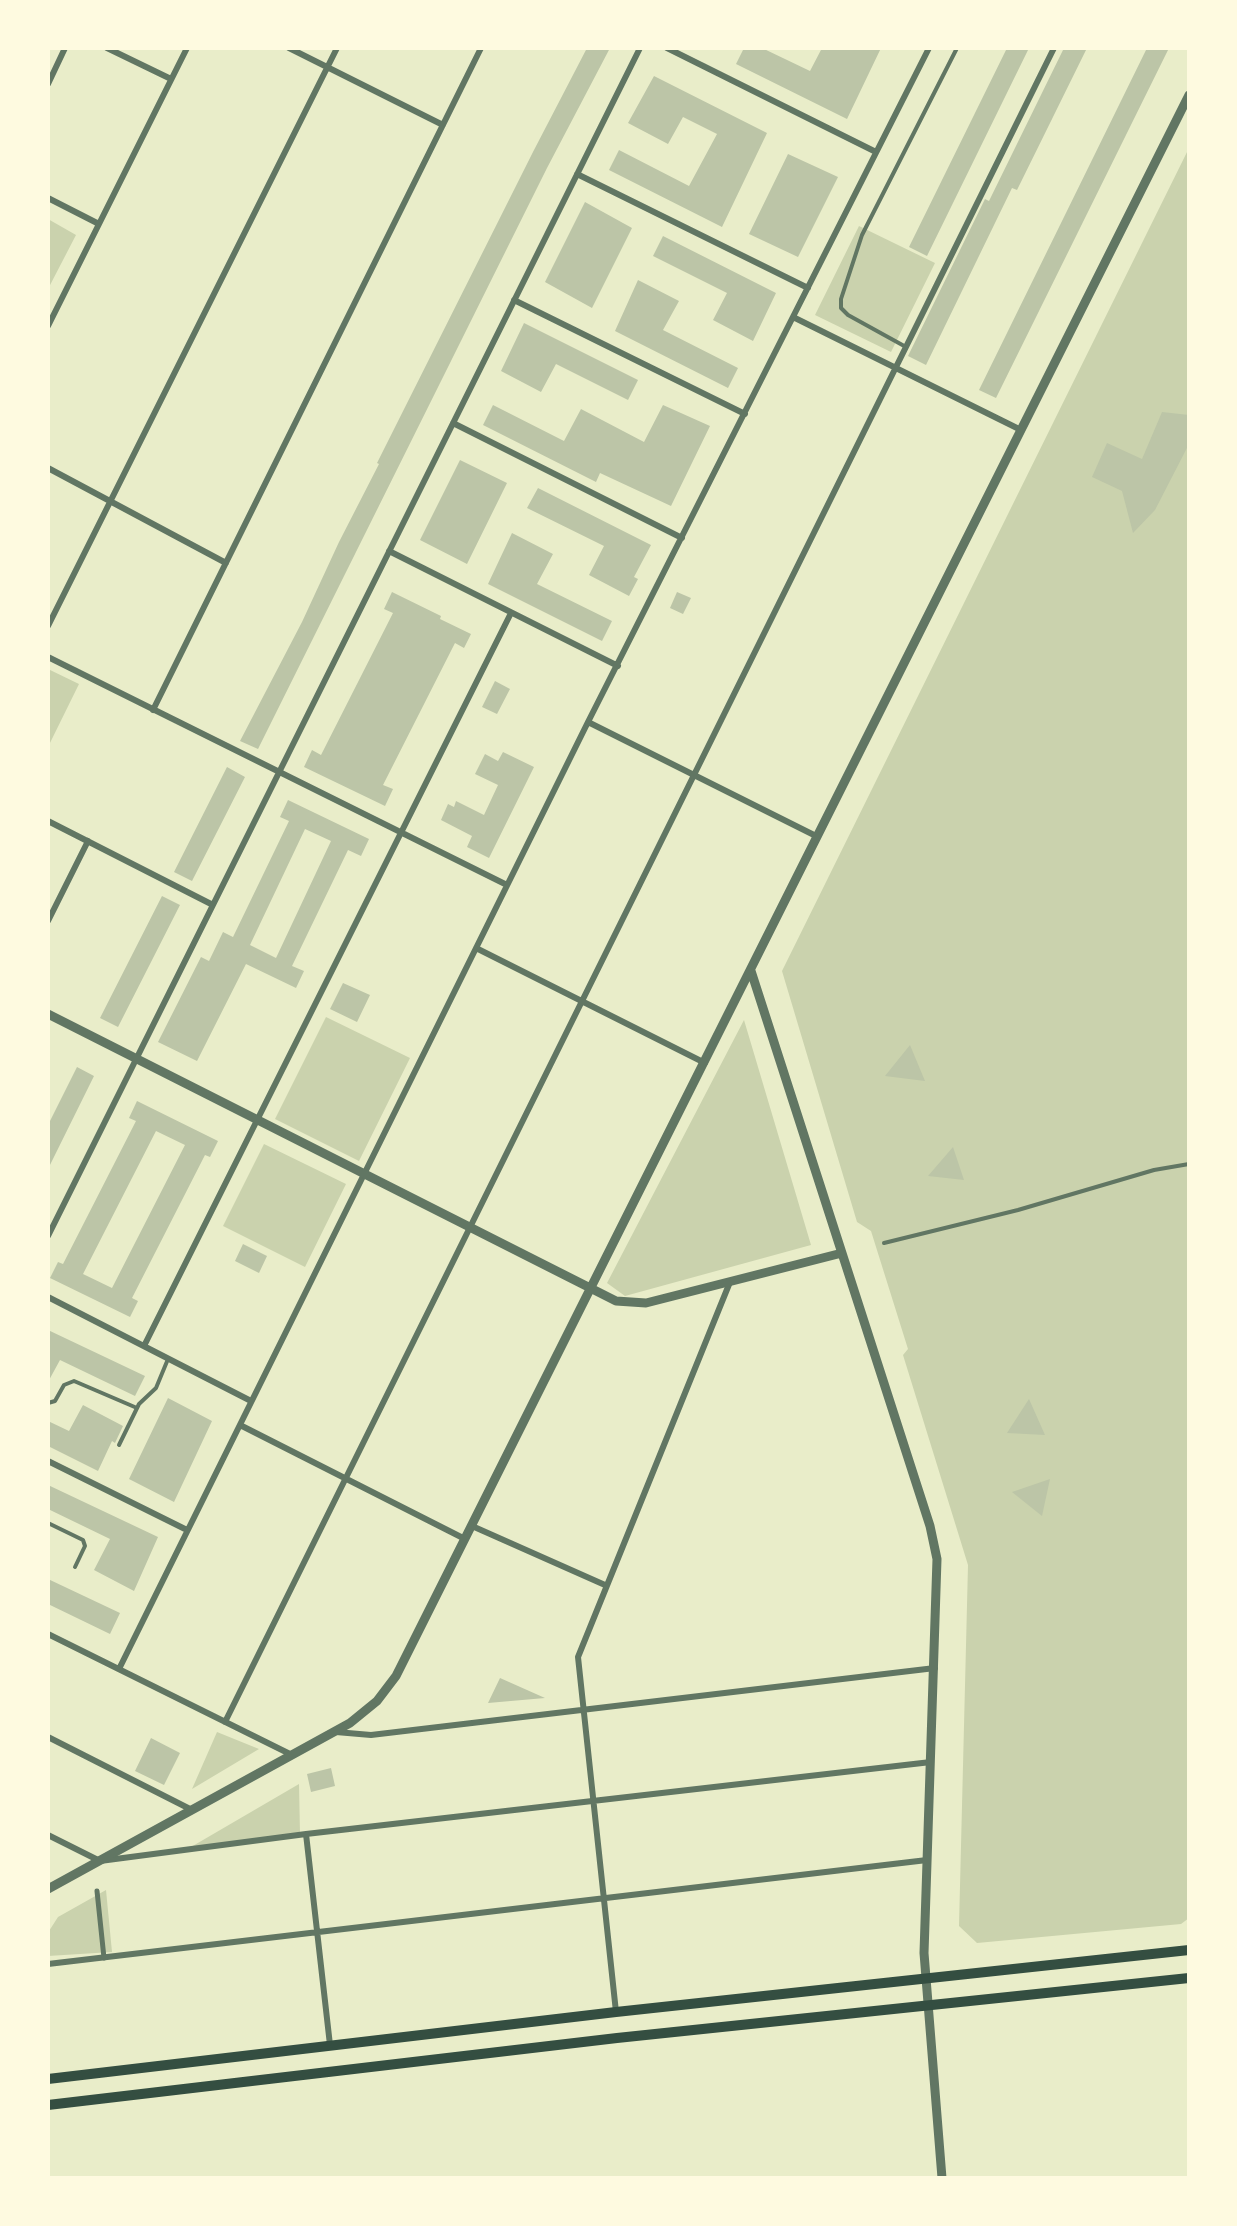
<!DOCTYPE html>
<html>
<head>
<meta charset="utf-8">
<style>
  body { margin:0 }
  #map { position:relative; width:1237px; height:2226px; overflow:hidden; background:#e9edc9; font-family:Helvetica,sans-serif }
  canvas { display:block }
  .frame { position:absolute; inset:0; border:50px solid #fefae0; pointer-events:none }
</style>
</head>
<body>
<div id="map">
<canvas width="1237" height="2226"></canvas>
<div class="frame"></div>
</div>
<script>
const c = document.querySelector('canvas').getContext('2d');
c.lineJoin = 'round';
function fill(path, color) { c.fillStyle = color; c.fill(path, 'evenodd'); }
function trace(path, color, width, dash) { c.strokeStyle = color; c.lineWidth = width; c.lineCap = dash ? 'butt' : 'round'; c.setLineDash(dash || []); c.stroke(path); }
fill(new Path2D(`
  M 1189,148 L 1189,1918 L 1181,1924 L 977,1943 L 959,1926 L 968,1565 L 903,1355 L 908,1349 L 871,1231 L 857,1222 L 782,971 Z
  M 48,219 L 76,235 L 48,289 Z
  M 859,226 L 935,263 L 891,352 L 815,315 Z
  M 48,669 L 79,684 L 48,747 Z
  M 326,1017 L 410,1058 L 359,1161 L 275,1119 Z
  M 744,1020 L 811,1245 L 625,1296 L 607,1283 Z
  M 264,1144 L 346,1184 L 305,1267 L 223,1226 Z
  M 217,1732 L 259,1749 L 192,1789 Z
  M 299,1784 L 300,1834 L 191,1847 Z
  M 106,1890 L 112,1952 L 48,1956 L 49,1931 L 58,1917 Z`), '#cad2ad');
fill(new Path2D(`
  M 587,48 L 610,48 L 547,168 L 258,749 L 240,741 L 302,622 L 339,542 L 379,464 L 377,463 L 534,150 Z
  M 744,48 L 762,48 L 810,71 L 822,48 L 881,48 L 847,119 L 736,64 Z
  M 1007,48 L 1029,48 L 927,256 L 909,247 Z
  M 1064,48 L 1087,48 L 1017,190 L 1012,188 L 926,365 L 908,356 L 985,199 L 989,201 Z
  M 1147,48 L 1169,48 L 996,398 L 979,390 Z
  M 654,76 L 767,133 L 722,227 L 609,170 L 619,150 L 689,186 L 717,134 L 683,117 L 668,144 L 628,123 Z
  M 788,154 L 838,177 L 798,257 L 749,234 Z
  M 585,202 L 632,228 L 592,308 L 545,282 Z
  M 663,236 L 776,293 L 753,341 L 713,320 L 727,293 L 653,256 Z
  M 638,280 L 679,301 L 663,330 L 738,368 L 728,388 L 615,331 Z
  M 524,323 L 638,380 L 628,400 L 556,364 L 541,392 L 501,371 Z
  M 493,405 L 564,441 L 581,409 L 644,442 L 663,405 L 710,426 L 671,506 L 600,473 L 596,482 L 483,425 Z
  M 1162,412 L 1189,415 L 1189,444 L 1155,510 L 1133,533 L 1122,491 L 1092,477 L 1107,443 L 1142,459 Z
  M 460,460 L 507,483 L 467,564 L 420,540 Z
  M 538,488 L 651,545 L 634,577 L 638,579 L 629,596 L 589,575 L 604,546 L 527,508 Z
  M 512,533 L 553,554 L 537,584 L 612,621 L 602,641 L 488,584 Z
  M 392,592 L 441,616 L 440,619 L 471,634 L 464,648 L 455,643 L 383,785 L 393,789 L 385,806 L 304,767 L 312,750 L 321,755 L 393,613 L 384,609 Z
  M 677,592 L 691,598 L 683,614 L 670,608 Z
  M 495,681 L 510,689 L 497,714 L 482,707 Z
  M 503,752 L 534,767 L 489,858 L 467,847 L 472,836 L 441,820 L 448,804 L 454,807 L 456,801 L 484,815 L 498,785 L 475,774 L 485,754 L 498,761 Z
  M 227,767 L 245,777 L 192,881 L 174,872 Z
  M 288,800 L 369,839 L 361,856 L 348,850 L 292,966 L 304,971 L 296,988 L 246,964 L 197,1061 L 158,1042 L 201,957 L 209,961 L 223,932 L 233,937 L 289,821 L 280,817 ZM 305,829 L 331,841 L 276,958 L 250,945 Z
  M 162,896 L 180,905 L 118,1027 L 100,1018 Z
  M 343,983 L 370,995 L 357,1022 L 330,1009 Z
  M 910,1045 L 925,1081 L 885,1076 Z
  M 77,1067 L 94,1076 L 48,1169 L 48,1125 Z
  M 137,1101 L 218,1141 L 210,1157 L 205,1155 L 132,1298 L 138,1301 L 130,1317 L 50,1278 L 58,1262 L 63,1264 L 136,1121 L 129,1118 ZM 156,1131 L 185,1145 L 112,1288 L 83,1274 Z
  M 953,1147 L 964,1180 L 928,1176 Z
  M 243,1244 L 267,1256 L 259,1273 L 235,1261 Z
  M 48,1330 L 145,1376 L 135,1396 L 60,1360 L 48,1382 Z
  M 168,1398 L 212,1421 L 174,1502 L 129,1479 Z
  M 1029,1399 L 1045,1435 L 1007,1433 Z
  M 83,1405 L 123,1426 L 115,1443 L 112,1441 L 98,1471 L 48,1446 L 48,1421 L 69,1431 Z
  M 1050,1479 L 1042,1516 L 1012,1492 Z
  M 48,1485 L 158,1537 L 134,1591 L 94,1570 L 110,1539 L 48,1509 Z
  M 48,1579 L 120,1613 L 110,1634 L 48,1604 Z
  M 500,1678 L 545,1698 L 488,1703 Z
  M 151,1738 L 180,1753 L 164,1785 L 135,1771 Z
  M 331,1768 L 335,1786 L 311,1792 L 307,1774 Z`), '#bcc5a7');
trace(new Path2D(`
  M 906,347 L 848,315 L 841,308 L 841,299 L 862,235 L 957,48
  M 884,1243 L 1018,1210 L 1154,1170 L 1189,1164
  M 48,1403 L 55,1401 L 64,1385 L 74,1381 L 137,1408
  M 119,1445 L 139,1404 L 156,1388 L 168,1359
  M 48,1523 L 83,1540 L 85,1546 L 75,1567`), '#617663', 4);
trace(new Path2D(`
  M 97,1891 L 104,1958`), '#617663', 5);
trace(new Path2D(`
  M 107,48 L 171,79
  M 289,48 L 443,125
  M 667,48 L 876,152
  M 48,84 L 65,48
  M 577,174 L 808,288
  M 48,198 L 99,224
  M 514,300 L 745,414
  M 793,317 L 1021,430
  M 48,326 L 187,48
  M 453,423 L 682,538
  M 48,468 L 226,563
  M 389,551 L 618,666
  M 48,626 L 337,48
  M 48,657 L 507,885
  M 153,710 L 481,48
  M 588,722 L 818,837
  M 48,821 L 213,905
  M 48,921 L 88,841
  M 476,948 L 705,1063
  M 48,1236 L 640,48
  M 48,1297 L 251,1401
  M 144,1346 L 511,613
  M 240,1425 L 465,1539
  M 48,1461 L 187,1530
  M 472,1526 L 605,1585
  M 48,1634 L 292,1755
  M 119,1669 L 588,722 L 929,48
  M 225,1722 L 1054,48
  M 336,1732 L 371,1735 L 935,1668
  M 48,1737 L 192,1810
  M 306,1834 L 330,2045
  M 48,1835 L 100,1861 L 306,1834 L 931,1762
  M 48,1964 L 927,1860
  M 616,2012 L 578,1657 L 730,1282`), '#617663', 6);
trace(new Path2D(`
  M 751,971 L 930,1526 L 937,1559 L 924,1953 L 942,2178
  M 48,1014 L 616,1301 L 646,1303 L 842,1253
  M 48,1889 L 350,1723 L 377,1701 L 396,1676 L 1189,95`), '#617663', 9);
trace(new Path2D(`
  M 48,2079 L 616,2012 L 1189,1950
  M 48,2105 L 617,2038 L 1189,1978`), '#344e41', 10);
</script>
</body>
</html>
